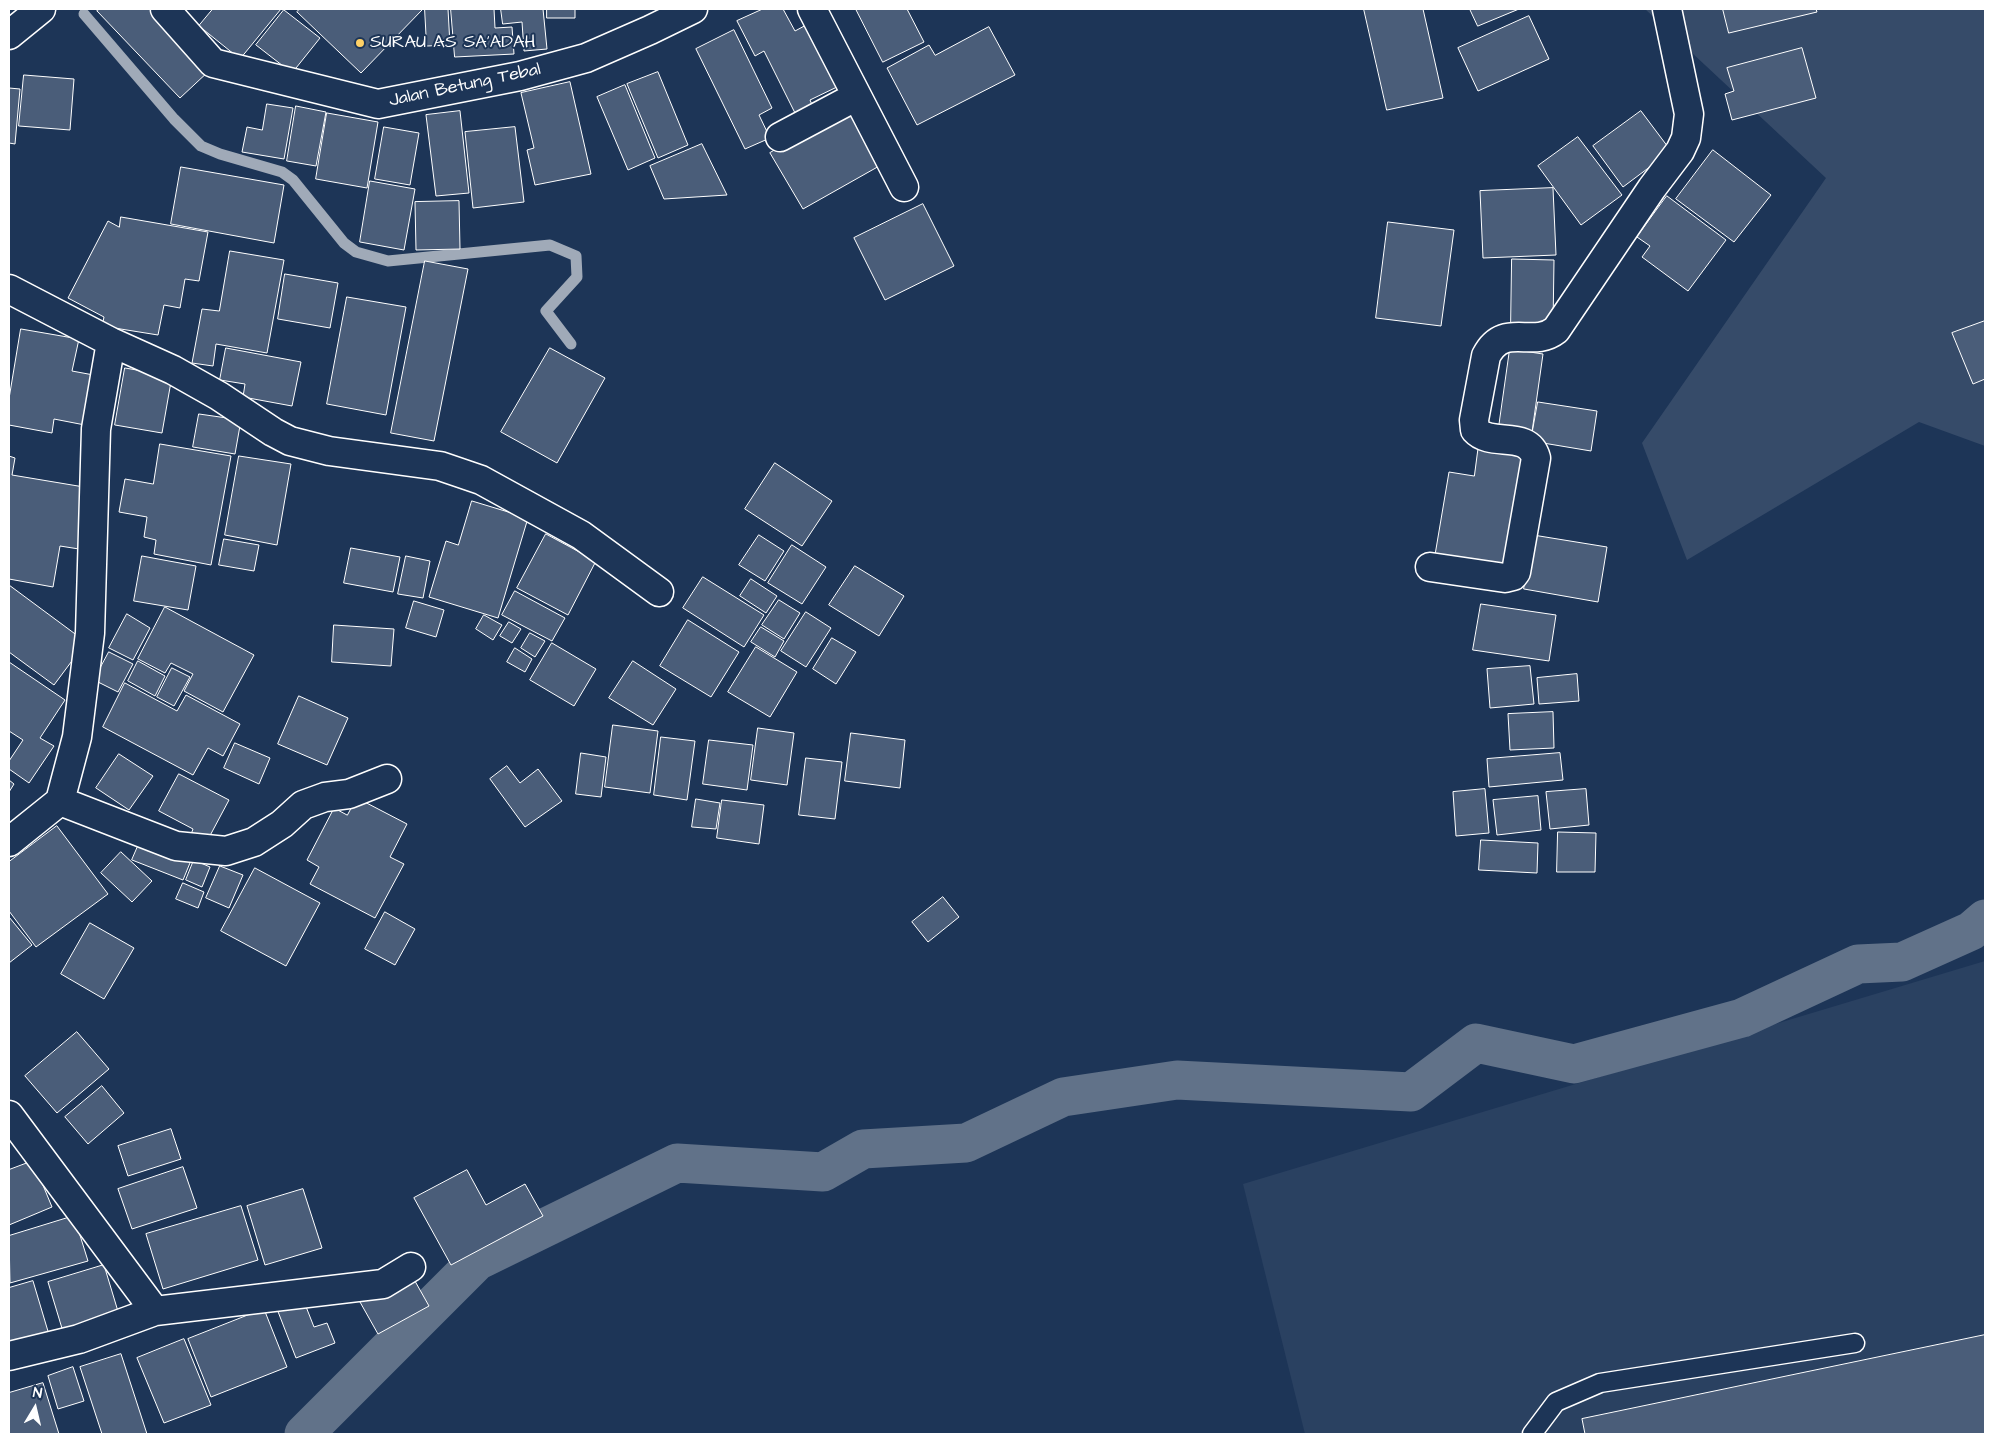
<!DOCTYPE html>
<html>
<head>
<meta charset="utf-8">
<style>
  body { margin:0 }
  #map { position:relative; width:1994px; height:1443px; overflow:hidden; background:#1d3557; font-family:"Architects Daughter",sans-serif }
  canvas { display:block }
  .frame { position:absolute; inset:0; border:10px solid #fff; pointer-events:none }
  .north { position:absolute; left:10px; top:1383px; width:50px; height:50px; -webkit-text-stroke:4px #1d3557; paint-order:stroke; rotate:9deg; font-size:14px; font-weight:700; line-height:20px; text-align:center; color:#fff }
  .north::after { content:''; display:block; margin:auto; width:18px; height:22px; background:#fff; clip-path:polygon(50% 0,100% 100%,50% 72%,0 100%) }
</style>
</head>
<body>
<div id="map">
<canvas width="1994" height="1443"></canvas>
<div class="frame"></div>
<div class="north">N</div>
</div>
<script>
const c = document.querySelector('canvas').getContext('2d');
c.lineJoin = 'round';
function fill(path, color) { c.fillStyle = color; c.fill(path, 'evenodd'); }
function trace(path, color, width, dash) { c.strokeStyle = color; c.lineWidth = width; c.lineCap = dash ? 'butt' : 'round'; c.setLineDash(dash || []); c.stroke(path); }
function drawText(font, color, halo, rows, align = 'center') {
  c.font = font + ' "Architects Daughter",sans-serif'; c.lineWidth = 4; c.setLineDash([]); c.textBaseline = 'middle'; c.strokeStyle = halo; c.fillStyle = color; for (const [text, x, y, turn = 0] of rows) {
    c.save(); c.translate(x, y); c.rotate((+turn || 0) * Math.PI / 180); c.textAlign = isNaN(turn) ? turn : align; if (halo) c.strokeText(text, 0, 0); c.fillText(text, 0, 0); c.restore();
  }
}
fill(new Path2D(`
  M 1985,961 L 1985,1434 L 1305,1434 L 1243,1184 Z`), '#2a4161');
fill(new Path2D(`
  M 1645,9 L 1985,9 L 1985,446 L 1919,422 L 1687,560 L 1642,443 L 1826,178 Z`), '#364b69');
trace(new Path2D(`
  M 84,14 L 174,119 L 201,146 L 220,154 L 282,172 L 293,180 L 344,243 L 356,252 L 388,261 L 550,245 L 576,256 L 577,277 L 546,311 L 571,344`), '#a0aab8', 11);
trace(new Path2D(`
  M 304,1434 L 477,1261 L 677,1163 L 823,1172 L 863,1149 L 966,1143 L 1063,1097 L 1177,1080 L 1411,1092 L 1476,1043 L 1574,1064 L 1742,1018 L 1858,964 L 1902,962 L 1971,931 L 1985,919`), '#617289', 39);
const building = new Path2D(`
  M 100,9 L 152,9 L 210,70 L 180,98 L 97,11 Z
  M 213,9 L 281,9 L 240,59 L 199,26 Z
  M 300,9 L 421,9 L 422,10 L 361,73 L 297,12 Z
  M 425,9 L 448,9 L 450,45 L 427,46 Z
  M 451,9 L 494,9 L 495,28 L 512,27 L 514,54 L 455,57 Z
  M 501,9 L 543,9 L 547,49 L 524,51 L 522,22 L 503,24 Z
  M 547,9 L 575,9 L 575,18 L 547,18 Z
  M 763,9 L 783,9 L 795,31 L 808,24 L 839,86 L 810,100 L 813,107 L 796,115 L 764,51 L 755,56 L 737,21 Z
  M 856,9 L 907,9 L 924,42 L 883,62 Z
  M 1364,9 L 1423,9 L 1443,98 L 1387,110 Z
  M 1470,9 L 1519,9 L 1478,26 Z
  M 1723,9 L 1816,9 L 1817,12 L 1729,33 Z
  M 284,10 L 320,38 L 292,73 L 256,45 Z
  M 1529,16 L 1549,59 L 1478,91 L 1458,48 Z
  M 989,27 L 1015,75 L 917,125 L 887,68 L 929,45 L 935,55 Z
  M 734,30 L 772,108 L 759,115 L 770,138 L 745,149 L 696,49 Z
  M 1802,48 L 1816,98 L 1732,120 L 1725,94 L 1734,91 L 1727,68 Z
  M 658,72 L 688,145 L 658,158 L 627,84 Z
  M 24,75 L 74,79 L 70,130 L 19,126 Z
  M 570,82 L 591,174 L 535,185 L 527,150 L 534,148 L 521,93 Z
  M 625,85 L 655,158 L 628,170 L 597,97 Z
  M 9,88 L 20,89 L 15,144 L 9,143 Z
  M 267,104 L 293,108 L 284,159 L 242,152 L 247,127 L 262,130 Z
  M 296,106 L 326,112 L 316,166 L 287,161 Z
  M 848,108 L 881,165 L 803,209 L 770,153 Z
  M 460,111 L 469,193 L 436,196 L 426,115 Z
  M 1641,111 L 1671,151 L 1623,187 L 1593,146 Z
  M 327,113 L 378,122 L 367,188 L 316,179 Z
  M 384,127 L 419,133 L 410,185 L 375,179 Z
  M 515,127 L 524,202 L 473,208 L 465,132 Z
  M 1578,137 L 1622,195 L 1581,225 L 1538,166 Z
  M 702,144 L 727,195 L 664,199 L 650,166 Z
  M 1713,150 L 1771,195 L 1734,242 L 1676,199 Z
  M 181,167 L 284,185 L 274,243 L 171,224 Z
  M 370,181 L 415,189 L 404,250 L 360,242 Z
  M 1553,188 L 1556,255 L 1483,258 L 1480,191 Z
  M 1667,196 L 1726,240 L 1688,291 L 1642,257 L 1650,246 L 1637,237 Z
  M 459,201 L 460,249 L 416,250 L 415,202 Z
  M 923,204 L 954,266 L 885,300 L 854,238 Z
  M 121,217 L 208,232 L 199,281 L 185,279 L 180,308 L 164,305 L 158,335 L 102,326 L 104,317 L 68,298 L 108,221 L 119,227 Z
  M 1388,222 L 1454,230 L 1441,326 L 1376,318 Z
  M 230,251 L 284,260 L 267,353 L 216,344 L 213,366 L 192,363 L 202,309 L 219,311 Z
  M 1512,259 L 1554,260 L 1553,327 L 1511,326 Z
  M 425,261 L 468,269 L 434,441 L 391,433 Z
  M 285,274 L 338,283 L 330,328 L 278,319 Z
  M 347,297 L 406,307 L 386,415 L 327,404 Z
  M 1985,321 L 1985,379 L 1973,384 L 1952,333 Z
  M 21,329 L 79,339 L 72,371 L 99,376 L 90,426 L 54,419 L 52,433 L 9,425 L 9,399 Z
  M 226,348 L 301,362 L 292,406 L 243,397 L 245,384 L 220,380 Z
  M 550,348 L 605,378 L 557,463 L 501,432 Z
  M 1510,349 L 1543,354 L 1532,432 L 1499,427 Z
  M 125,368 L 172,376 L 162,433 L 115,425 Z
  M 1538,402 L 1597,411 L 1591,451 L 1531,441 Z
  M 199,414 L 241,420 L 235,454 L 193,447 Z
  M 1480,436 L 1529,456 L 1511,567 L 1435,555 L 1449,472 L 1474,476 Z
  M 160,444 L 231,456 L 211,565 L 154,554 L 156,540 L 144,537 L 147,517 L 119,512 L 125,479 L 153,484 Z
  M 9,456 L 15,458 L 12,475 L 90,488 L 79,549 L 60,546 L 53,587 L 9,579 Z
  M 239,456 L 291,464 L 277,545 L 225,535 Z
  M 775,463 L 832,501 L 802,546 L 745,509 Z
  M 472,501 L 528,518 L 498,618 L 429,597 L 446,541 L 458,545 Z
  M 546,534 L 596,561 L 568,615 L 517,588 Z
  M 759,535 L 784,551 L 765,581 L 739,565 Z
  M 1533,535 L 1607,547 L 1598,602 L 1524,589 Z
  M 224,539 L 259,545 L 254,571 L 219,565 Z
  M 792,545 L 826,567 L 802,604 L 768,583 Z
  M 351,548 L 400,557 L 393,592 L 344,583 Z
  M 142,556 L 196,566 L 188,610 L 134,601 Z
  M 406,556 L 430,561 L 423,598 L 398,594 Z
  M 855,566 L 904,596 L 879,636 L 829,605 Z
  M 703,577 L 764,615 L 744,647 L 683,608 Z
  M 751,579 L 777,596 L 766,613 L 740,596 Z
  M 9,585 L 86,642 L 54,685 L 9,652 Z
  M 515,591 L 565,618 L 552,641 L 502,615 Z
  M 779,600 L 800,613 L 784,639 L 762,625 Z
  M 414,601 L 444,610 L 436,637 L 406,628 Z
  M 1481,604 L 1556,615 L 1549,661 L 1473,650 Z
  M 165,607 L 254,655 L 223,712 L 184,691 L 193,674 L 171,663 L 165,673 L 138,659 Z
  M 806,612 L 831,628 L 806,667 L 781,651 Z
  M 127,614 L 150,628 L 133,660 L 109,648 Z
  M 484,615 L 502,625 L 493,640 L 476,629 Z
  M 688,620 L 739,652 L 711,697 L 660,666 Z
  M 509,622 L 521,629 L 512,643 L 500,636 Z
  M 334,625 L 394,629 L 391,666 L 332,662 Z
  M 761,627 L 784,641 L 775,657 L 751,642 Z
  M 530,633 L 545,641 L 535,657 L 521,648 Z
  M 832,638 L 856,652 L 836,684 L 813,669 Z
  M 552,643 L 596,669 L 574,706 L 530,680 Z
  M 756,647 L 797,672 L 770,717 L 728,692 Z
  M 515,648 L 532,659 L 525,672 L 507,662 Z
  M 109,652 L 133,664 L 118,692 L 94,680 Z
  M 138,661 L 165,676 L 155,696 L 128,681 Z
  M 633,661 L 676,689 L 653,725 L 609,698 Z
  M 9,662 L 65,700 L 40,738 L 54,746 L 29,783 L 9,769 L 9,761 L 23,740 L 9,731 Z
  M 1530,666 L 1534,704 L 1490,708 L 1487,669 Z
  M 172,668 L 190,677 L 174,706 L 157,697 Z
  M 1577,674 L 1579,701 L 1539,704 L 1537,678 Z
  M 125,683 L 177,711 L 186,695 L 240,724 L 223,756 L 208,748 L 193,775 L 103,727 Z
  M 299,696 L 348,718 L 327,765 L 278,744 Z
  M 1553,712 L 1554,748 L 1510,750 L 1508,714 Z
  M 613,725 L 658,731 L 650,793 L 605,787 Z
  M 758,728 L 794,733 L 787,785 L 751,780 Z
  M 851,733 L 905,740 L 900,788 L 845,781 Z
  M 661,737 L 695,741 L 687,800 L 654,795 Z
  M 709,740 L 753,745 L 747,790 L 703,784 Z
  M 235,743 L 270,758 L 259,784 L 224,768 Z
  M 581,753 L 606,757 L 601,797 L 576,794 Z
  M 1560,753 L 1563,780 L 1489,787 L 1487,759 Z
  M 119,754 L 153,776 L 129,810 L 96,788 Z
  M 806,758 L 842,762 L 835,819 L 799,815 Z
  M 507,766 L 520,783 L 538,769 L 562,801 L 525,827 L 490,779 Z
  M 179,774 L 229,800 L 205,845 L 190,837 L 193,829 L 159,811 Z
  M 9,780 L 14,784 L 9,792 Z
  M 1485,789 L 1489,833 L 1456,836 L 1453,792 Z
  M 1586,789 L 1589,825 L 1550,829 L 1546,792 Z
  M 1538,796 L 1541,830 L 1497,835 L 1493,800 Z
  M 357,798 L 407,824 L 390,857 L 404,864 L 375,918 L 310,884 L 319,867 L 307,860 L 334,808 L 347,815 Z
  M 696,799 L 720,803 L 716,829 L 692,827 Z
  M 722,800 L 764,805 L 759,844 L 717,838 Z
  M 57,826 L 108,894 L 36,947 L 9,911 L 9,862 Z
  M 1558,832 L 1596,833 L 1595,872 L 1557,872 Z
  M 142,837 L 192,858 L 183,880 L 132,860 Z
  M 1481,840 L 1538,843 L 1537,873 L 1479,870 Z
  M 121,852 L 152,881 L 132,902 L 101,873 Z
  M 194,860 L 210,867 L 202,887 L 186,880 Z
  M 220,866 L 243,875 L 229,908 L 206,898 Z
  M 255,868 L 320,903 L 286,966 L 221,931 Z
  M 183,883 L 204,892 L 198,908 L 176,899 Z
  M 943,897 L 959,917 L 928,942 L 912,922 Z
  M 385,912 L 415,929 L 395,965 L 365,949 Z
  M 9,917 L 32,945 L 9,963 Z
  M 90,923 L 134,948 L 104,999 L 61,974 Z
  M 77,1032 L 109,1069 L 57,1113 L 25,1076 Z
  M 102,1086 L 124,1113 L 88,1144 L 65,1117 Z
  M 171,1129 L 181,1159 L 128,1176 L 118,1146 Z
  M 33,1161 L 52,1207 L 9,1225 L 9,1170 Z
  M 183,1167 L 197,1208 L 132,1229 L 118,1189 Z
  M 467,1170 L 486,1205 L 525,1184 L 543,1216 L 451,1265 L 414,1198 Z
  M 303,1189 L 322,1248 L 265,1265 L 247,1206 Z
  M 241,1206 L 258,1260 L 163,1289 L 146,1234 Z
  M 74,1216 L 88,1261 L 10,1283 L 9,1236 Z
  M 104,1265 L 120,1318 L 64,1335 L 48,1282 Z
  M 411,1274 L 429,1306 L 378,1334 L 360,1302 Z
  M 33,1281 L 50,1338 L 9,1350 L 9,1288 Z
  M 303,1299 L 314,1327 L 327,1323 L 335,1343 L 296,1358 L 277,1309 Z
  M 264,1309 L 287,1367 L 211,1397 L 188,1339 Z
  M 1985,1335 L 1985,1434 L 1585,1434 L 1582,1419 Z
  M 184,1339 L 211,1405 L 164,1423 L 137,1358 Z
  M 121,1354 L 147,1434 L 102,1434 L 80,1367 Z
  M 73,1367 L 84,1401 L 58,1409 L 48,1376 Z
  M 43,1383 L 59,1434 L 9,1434 L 9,1393 Z`);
fill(building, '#4a5d79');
trace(building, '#fff', 1);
const lane = new Path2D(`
  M 1532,1434 L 1556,1402 L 1600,1383 L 1855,1343`);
const street = new Path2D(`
  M 812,9 L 904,187
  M 780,137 L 857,96
  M 9,289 L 111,342 L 173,370 L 219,396 L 273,432 L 290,441 L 329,451 L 440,466 L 481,480 L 581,535 L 659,592
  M 1430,567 L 1505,578 L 1513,576 L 1516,572 L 1536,458 C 1528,429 1491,448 1475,430 L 1474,420 L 1486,356 C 1504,321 1532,349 1556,330 L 1652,188 L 1680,151 L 1686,138 L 1689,114 L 1667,9
  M 60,801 L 176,846 L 226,851 L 254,842 L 282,824 L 303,805 L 325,797 L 349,794 L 387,779
  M 9,842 L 60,801 L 77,737 L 90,633 L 96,429 L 111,342
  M 9,1115 L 155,1311 L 79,1339 L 9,1356
  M 155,1311 L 383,1284 L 411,1267`);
const secondary = new Path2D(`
  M 165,9 L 213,63 L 378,104 L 520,76 L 586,58 L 650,30 L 693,9
  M 9,35 L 41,9`);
trace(lane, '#fff', 21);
trace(street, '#fff', 31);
trace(secondary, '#fff', 31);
trace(lane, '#1d3557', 18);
trace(street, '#1d3557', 28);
trace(secondary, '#1d3557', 28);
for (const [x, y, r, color] of [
  [360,43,5,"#ffd166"]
]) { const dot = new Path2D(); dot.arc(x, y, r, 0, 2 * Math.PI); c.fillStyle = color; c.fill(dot); trace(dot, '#1d3557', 2); }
drawText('18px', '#fff', '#1d3557', [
  ["SURAU AS SA'ADAH",370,43]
], 'left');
drawText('18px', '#fff', '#1d3557', [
  ["Jalan Betung Tebal",465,86,-12]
]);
</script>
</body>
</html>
